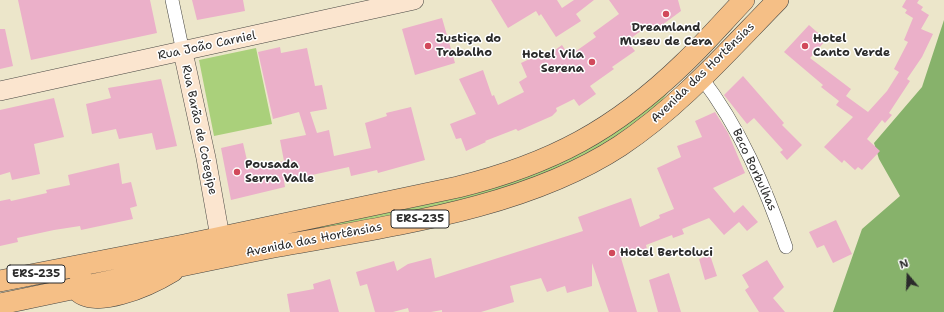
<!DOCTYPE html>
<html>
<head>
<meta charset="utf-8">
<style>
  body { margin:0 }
  #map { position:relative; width:944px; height:312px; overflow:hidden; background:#ece6ca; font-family:"Shantell Sans",sans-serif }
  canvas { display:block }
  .north { position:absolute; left:888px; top:256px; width:40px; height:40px; -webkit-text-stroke:3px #fff; paint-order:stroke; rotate:341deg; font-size:11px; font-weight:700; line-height:16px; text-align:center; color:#2b2b2b }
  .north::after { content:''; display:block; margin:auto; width:14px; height:18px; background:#2b2b2b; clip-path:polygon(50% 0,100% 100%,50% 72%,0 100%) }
</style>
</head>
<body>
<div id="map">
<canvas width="944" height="312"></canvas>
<div class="north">N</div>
</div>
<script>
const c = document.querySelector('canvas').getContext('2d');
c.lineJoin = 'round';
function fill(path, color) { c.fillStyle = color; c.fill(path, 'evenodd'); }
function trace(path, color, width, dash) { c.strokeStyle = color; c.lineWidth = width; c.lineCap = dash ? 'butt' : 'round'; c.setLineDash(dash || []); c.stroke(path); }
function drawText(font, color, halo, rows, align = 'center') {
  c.font = font + ' "Shantell Sans",sans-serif'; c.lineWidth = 3; c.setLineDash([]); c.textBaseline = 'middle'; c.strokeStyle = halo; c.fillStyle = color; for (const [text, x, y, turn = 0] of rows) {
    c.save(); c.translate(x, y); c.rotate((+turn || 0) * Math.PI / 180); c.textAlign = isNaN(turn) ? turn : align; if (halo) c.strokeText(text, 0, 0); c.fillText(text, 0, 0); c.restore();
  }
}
fill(new Path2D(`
  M 256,48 L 272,124 L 214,136 L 199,60 Z
  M 670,90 L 655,109 L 630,129 L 555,171 L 464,201 L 219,252 L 227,241 L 433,202 Z`), '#aad07b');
fill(new Path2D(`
  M 944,20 L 944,312 L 833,312 L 862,229 L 900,196 L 879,159 L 874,143 L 922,87 Z`), '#87b26b');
fill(new Path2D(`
  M 18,0 L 150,0 L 157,33 L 31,60 Z
  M 192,0 L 243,0 L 245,11 L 197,20 Z
  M 491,0 L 557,0 L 562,8 L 574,0 L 594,0 L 576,14 L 581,21 L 556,37 L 541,14 L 539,16 L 536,11 L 508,28 Z
  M 609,0 L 678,0 L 681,11 L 658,28 L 649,25 L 627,41 L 635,51 L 612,67 L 614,69 L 590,86 L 596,94 L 579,106 L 574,99 L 556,108 L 557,111 L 552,116 L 518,131 L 516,129 L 485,141 L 486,142 L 466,151 L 461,138 L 456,139 L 450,124 L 476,114 L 459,79 L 483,70 L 492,96 L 494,95 L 498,105 L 524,92 L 519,82 L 527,77 L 521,63 L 538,55 L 541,60 L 562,45 L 569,56 L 596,37 L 593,33 L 619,14 Z
  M 906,0 L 919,0 L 917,3 L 923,7 L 921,10 L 929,15 L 921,29 L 933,34 L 922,57 L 907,79 L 910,81 L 889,113 L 892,115 L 885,123 L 882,120 L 867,139 L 880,151 L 862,170 L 858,167 L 855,170 L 844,160 L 842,163 L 824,147 L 853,117 L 836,105 L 839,101 L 821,87 L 823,85 L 784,52 L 809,25 L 826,40 L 810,58 L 851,89 L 846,96 L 868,112 L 887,91 L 899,72 L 894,69 L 908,42 L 904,40 L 913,18 L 905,13 L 907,10 L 902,7 Z
  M 442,18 L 455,63 L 415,75 L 402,29 Z
  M 0,29 L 5,29 L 13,66 L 0,69 Z
  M 280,47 L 281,53 L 307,48 L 315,86 L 322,85 L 327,109 L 310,112 L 317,133 L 329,130 L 334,156 L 371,148 L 365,123 L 387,116 L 386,113 L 411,107 L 425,160 L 378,173 L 377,170 L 351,176 L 349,167 L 284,181 L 285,187 L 231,200 L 221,148 L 243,143 L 249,169 L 284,161 L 280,140 L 306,135 L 299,112 L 273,119 L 258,52 Z
  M 743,76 L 784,123 L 782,125 L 802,145 L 787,160 L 780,152 L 783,150 L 754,118 L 747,124 L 724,95 Z
  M 161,79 L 177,146 L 156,150 L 152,133 L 119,139 L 116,129 L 92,134 L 86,104 L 111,98 L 108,88 Z
  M 54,98 L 64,137 L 34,144 L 40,174 L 12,180 L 10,172 L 0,175 L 0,110 Z
  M 715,112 L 728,133 L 745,173 L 713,188 L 734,213 L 743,205 L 758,222 L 747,231 L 739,222 L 724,235 L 709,218 L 682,229 L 684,234 L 673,238 L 672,235 L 646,245 L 647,249 L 621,258 L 637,312 L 609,312 L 592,263 L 592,286 L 567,293 L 565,286 L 547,292 L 541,278 L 510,286 L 514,302 L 481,312 L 442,312 L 442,310 L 431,312 L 409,312 L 408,308 L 393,312 L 375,312 L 367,284 L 360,286 L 356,272 L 394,261 L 397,271 L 408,264 L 431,258 L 435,278 L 583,231 L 578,217 L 631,198 L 640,227 L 660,218 L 659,215 L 674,209 L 657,168 L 681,157 L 677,146 L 702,137 L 695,121 Z
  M 119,163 L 122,184 L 131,182 L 137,206 L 130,208 L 133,219 L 81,230 L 80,226 L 54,230 L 17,238 L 18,242 L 0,246 L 0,201 L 10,199 L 11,201 L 47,193 L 46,190 L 70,185 L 68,175 Z
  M 836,220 L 852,254 L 833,263 L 824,245 L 817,248 L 809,232 Z
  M 710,255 L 717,276 L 705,280 L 699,259 Z
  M 767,260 L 784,287 L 773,298 L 785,312 L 759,312 L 745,290 L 749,287 L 742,275 Z
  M 669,273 L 681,312 L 658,312 L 649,280 Z
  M 330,279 L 339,312 L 290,312 L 287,294 L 314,289 L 313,284 Z`), '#ebb0c9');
const street = new Path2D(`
  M 172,0 L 183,52
  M 701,77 C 740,128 765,186 786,247`);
const secondary = new Path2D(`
  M 183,52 L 206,158 L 220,237
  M 0,91 L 414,0`);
const primary = new Path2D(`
  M 0,281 L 184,245 L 458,187 C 551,164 615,130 684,63 C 705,43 724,21 744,0
  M 83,281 L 75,288 C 92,312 150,285 173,271
  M 0,304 C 92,285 183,265 274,247 C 387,226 522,210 620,146 C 679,107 728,51 778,0`);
trace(street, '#484743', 14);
trace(secondary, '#484743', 20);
trace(primary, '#484743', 22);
trace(street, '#fff', 13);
trace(secondary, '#fbe5cf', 19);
trace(primary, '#f5bf86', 21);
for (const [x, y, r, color] of [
  [666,14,4,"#d1495b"],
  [428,46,4,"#d1495b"],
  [805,46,4,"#d1495b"],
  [592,62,4,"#d1495b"],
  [237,172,4,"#d1495b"],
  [612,253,4,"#d1495b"]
]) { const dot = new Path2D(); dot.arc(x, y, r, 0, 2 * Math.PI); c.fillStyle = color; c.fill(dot); trace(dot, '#fff', 1.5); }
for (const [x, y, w] of [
  [420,219,58],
  [36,274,58]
]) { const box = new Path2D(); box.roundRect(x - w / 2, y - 9, w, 18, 3); c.fillStyle = '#fff'; c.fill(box); trace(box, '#2b2b2b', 1); }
drawText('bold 11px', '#2b2b2b', null, [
  ["ERS-235",420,219],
  ["ERS-235",36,274]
]);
drawText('bold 12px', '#2b2b2b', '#fff', [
  ["Dreamland",666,28,"center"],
  ["Museu de Cera",666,42,"center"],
  ["Justiça do",436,39],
  ["Trabalho",436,53],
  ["Hotel",813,39],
  ["Canto Verde",813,53],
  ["Hotel Vila",584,55,"right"],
  ["Serena",584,69,"right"],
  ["Pousada",245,165],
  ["Serra Valle",245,179],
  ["Hotel Bertoluci",620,253]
], 'left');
drawText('12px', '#2b2b2b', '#fff', [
  ["Rua João Carniel",207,46,-12],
  ["Avenida das Hortênsias",703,73,-44],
  ["Rua Barão de Cotegipe",199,130,78],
  ["Beco Borbulhas",754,170,65],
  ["Avenida das Hortênsias",314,240,-11]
]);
</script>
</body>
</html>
